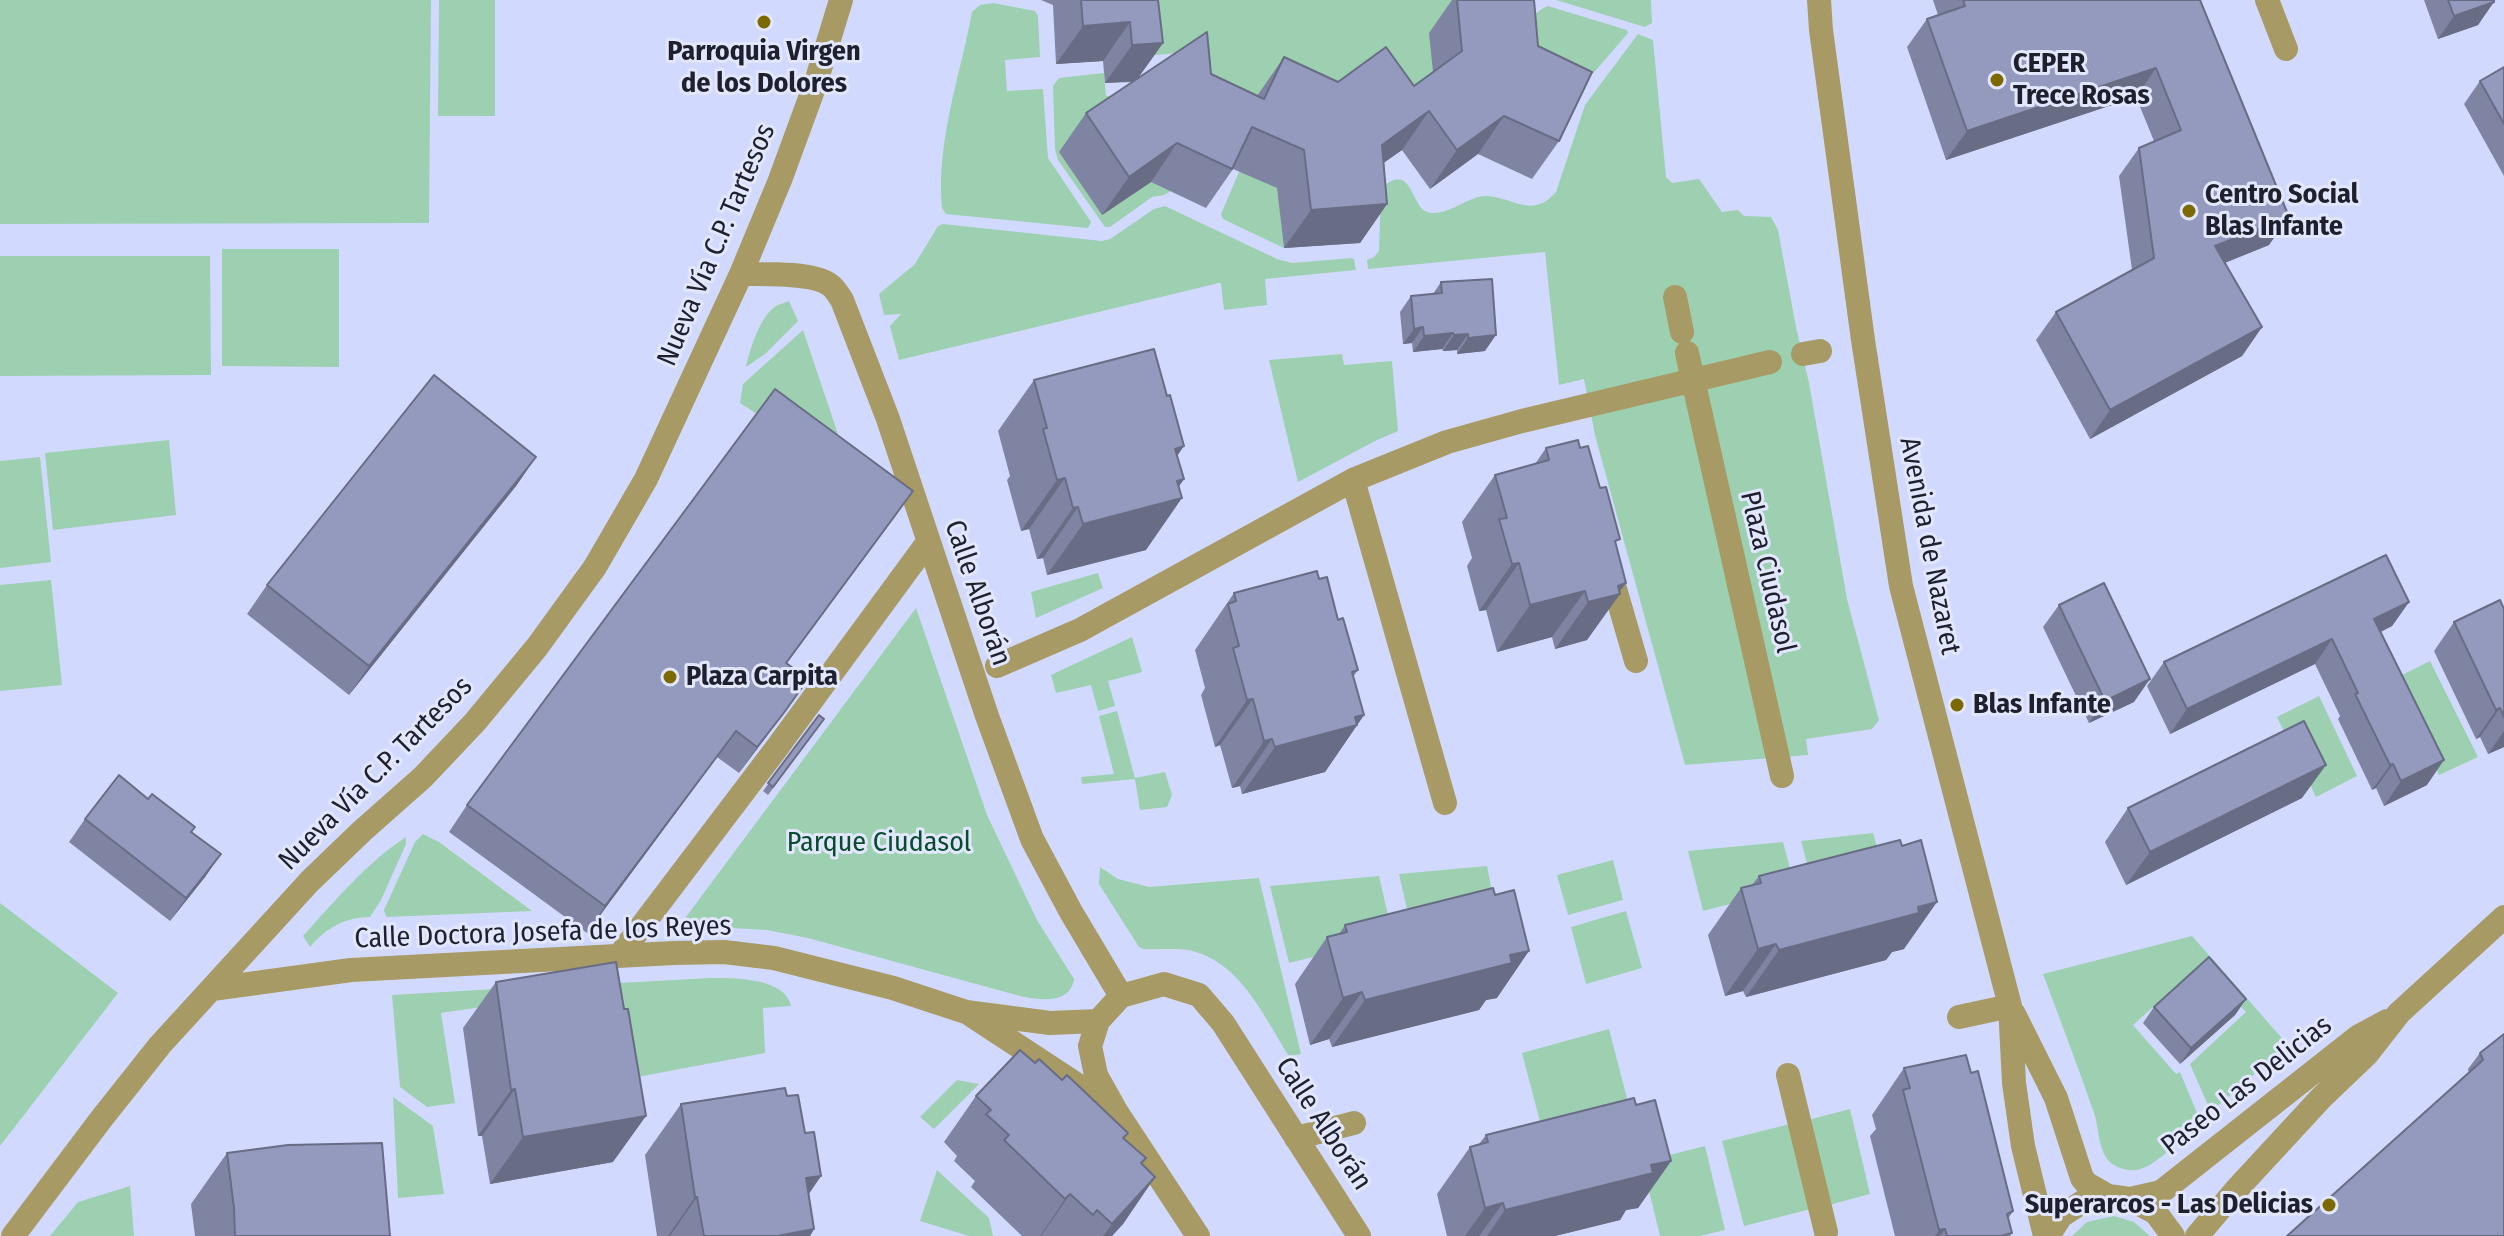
<!DOCTYPE html>
<html>
<head>
<meta charset="utf-8">
<style>
  body { margin:0 }
  canvas { display:block; background:#d2d9fe }
</style>
</head>
<body>
<canvas width="2504" height="1236"></canvas>
<script>
const c = document.querySelector('canvas').getContext('2d');
c.lineJoin = 'round';
function fill(path, color) { c.fillStyle = color; c.fill(path, 'evenodd'); }
function trace(path, color, width, dash) { c.strokeStyle = color; c.lineWidth = width; c.lineCap = dash ? 'butt' : 'round'; c.setLineDash(dash || []); c.stroke(path); }
function drawText(font, color, halo, rows, align = 'center') {
  c.font = font + ' "Fira Sans Condensed",sans-serif'; c.lineWidth = 6; c.setLineDash([]); c.textBaseline = 'middle'; c.strokeStyle = halo; c.fillStyle = color; for (const [text, x, y, turn = 0] of rows) {
    c.save(); c.translate(x, y); c.rotate((+turn || 0) * Math.PI / 180); c.textAlign = isNaN(turn) ? turn : align; if (halo) c.strokeText(text, 0, 0); c.fillText(text, 0, 0); c.restore();
  }
}
fill(new Path2D(`
  M 0,0 L 431,0 L 429,223 L 0,224 Z
  M 439,0 L 495,0 L 495,116 L 438,116 Z
  M 1119,0 L 1530,0 L 1444,96 L 1237,137 L 1179,53 L 1133,57 Z
  M 1556,0 L 1651,0 L 1652,23 L 1645,27 Z
  M 993,3 L 1035,11 L 1038,16 L 1040,57 L 1005,60 L 1007,91 L 1043,89 L 1048,158 L 1091,222 L 1088,228 L 946,214 L 942,208 C 936,141 960,77 972,12 L 980,5 Z
  M 1548,6 L 1627,30 L 1628,33 L 1578,91 L 1527,67 C 1528,44 1522,16 1548,6 Z
  M 1638,34 L 1653,40 L 1666,177 L 1672,183 L 1699,179 L 1722,212 L 1738,210 L 1744,216 L 1771,217 L 1778,230 L 1796,327 L 1809,383 L 1847,599 L 1879,720 L 1872,729 L 1806,739 L 1808,755 L 1685,765 L 1595,435 L 1584,379 L 1559,385 L 1545,252 L 1368,269 L 1367,260 L 1374,257 L 1379,251 L 1381,192 C 1384,186 1387,182 1394,180 C 1412,174 1413,207 1427,212 C 1447,218 1468,195 1487,196 C 1515,198 1532,219 1556,192 L 1585,105 Z
  M 1104,73 L 1106,96 L 1116,96 L 1148,172 L 1174,182 L 1171,191 L 1164,195 L 1152,197 L 1110,227 L 1105,227 L 1058,160 L 1055,149 L 1053,86 L 1059,78 Z
  M 1239,172 L 1287,184 L 1280,211 L 1284,248 L 1223,219 L 1221,214 Z
  M 1165,206 L 1277,259 L 1292,263 L 1351,258 L 1354,259 L 1356,270 L 1265,279 L 1267,305 L 1224,310 L 1221,283 L 1219,283 L 899,360 L 890,326 L 901,314 L 884,315 L 879,294 L 915,264 L 938,226 L 943,224 L 1102,241 L 1110,239 L 1154,209 Z
  M 222,249 L 339,249 L 339,367 L 222,366 Z
  M 0,256 L 210,256 L 211,375 L 0,376 Z
  M 789,301 L 798,321 L 765,354 L 746,367 C 750,349 760,316 776,306 C 776,305 788,302 789,301 Z
  M 803,330 L 852,476 L 740,403 L 743,384 Z
  M 1342,354 L 1344,365 L 1392,361 L 1398,431 L 1375,441 L 1298,482 L 1269,360 Z
  M 169,440 L 176,515 L 53,530 L 45,453 Z
  M 40,457 L 51,562 L 0,568 L 0,461 Z
  M 1098,573 L 1103,588 L 1036,618 L 1031,592 Z
  M 51,580 L 62,685 L 0,691 L 0,585 Z
  M 916,608 L 987,815 L 1037,920 L 1074,979 C 1070,1005 1039,1000 1020,996 L 808,938 L 767,930 L 680,925 Z
  M 1132,637 L 1142,672 L 1108,681 L 1115,706 L 1098,711 L 1091,685 L 1056,693 L 1051,675 Z
  M 2430,661 L 2478,757 L 2439,775 L 2392,680 Z
  M 2319,696 L 2357,776 L 2316,797 L 2277,717 Z
  M 1117,711 L 1135,778 L 1165,772 L 1172,795 L 1167,807 L 1140,810 L 1135,779 L 1082,784 L 1081,777 L 1114,774 L 1099,716 Z
  M 1873,833 L 1882,864 L 1812,882 L 1801,841 Z
  M 423,834 L 439,842 L 532,911 L 386,917 L 384,910 L 415,842 Z
  M 406,837 L 406,844 L 381,900 L 370,917 C 345,917 326,928 310,947 L 303,936 C 335,901 366,863 406,837 Z
  M 1783,842 L 1795,887 L 1703,911 L 1688,851 Z
  M 1613,860 L 1623,900 L 1568,915 L 1557,875 Z
  M 1487,866 L 1497,917 L 1412,931 L 1399,874 Z
  M 1100,867 L 1118,879 L 1149,887 L 1259,878 L 1301,1054 L 1289,1056 C 1264,1017 1240,960 1188,950 C 1174,948 1158,950 1144,949 L 1139,947 L 1099,884 Z
  M 1379,876 L 1393,937 L 1289,963 L 1270,886 Z
  M 0,903 L 118,993 L 0,1146 Z
  M 1626,911 L 1642,968 L 1586,984 L 1571,927 Z
  M 2192,936 L 2288,1045 L 2213,1110 L 2207,1103 L 2190,1064 L 2246,1012 L 2202,963 L 2133,1025 L 2176,1074 L 2180,1072 L 2197,1113 L 2204,1118 C 2188,1132 2156,1168 2136,1170 C 2126,1171 2115,1168 2108,1160 C 2098,1148 2099,1127 2094,1113 C 2078,1066 2060,1020 2043,974 Z
  M 710,978 C 733,978 785,977 791,1006 L 763,1008 L 765,1053 L 616,1081 L 601,984 Z
  M 582,984 L 583,992 L 441,1013 L 455,1103 L 427,1107 L 400,1087 L 392,995 Z
  M 1609,1029 L 1630,1110 L 1543,1133 L 1522,1053 Z
  M 957,1080 L 979,1084 L 934,1129 L 920,1117 Z
  M 393,1097 L 433,1126 L 444,1194 L 398,1198 Z
  M 1850,1109 L 1870,1194 L 1829,1205 L 1808,1120 Z
  M 1790,1124 L 1811,1209 L 1744,1226 L 1722,1141 Z
  M 1705,1146 L 1725,1230 L 1700,1236 L 1660,1236 L 1642,1162 Z
  M 937,1170 L 989,1218 L 993,1236 L 969,1236 L 920,1221 Z
  M 130,1186 L 134,1236 L 50,1236 L 78,1202 Z
  M 2114,1216 L 2134,1222 L 2150,1236 L 2072,1236 L 2087,1222 Z`), '#9cd0b0');
trace(new Path2D(`
  M 1819,0 L 1821,30 L 1863,340 L 1901,586 L 2010,1006 L 2014,1083 L 2023,1146 L 2045,1236
  M 2267,0 L 2286,49
  M 741,274 C 763,274 813,272 830,285 C 835,288 839,296 842,300 L 888,419 L 987,716 L 1032,839 L 1071,912 L 1121,996
  M 1675,297 L 1682,332
  M 1687,353 L 1782,776
  M 1803,354 L 1820,351
  M 1353,480 L 1445,803
  M 1609,568 L 1636,661
  M 997,666 L 1080,630 L 1353,480 L 1447,442 L 1522,421 L 1770,362
  M 619,956 L 776,749 L 928,542
  M 212,989 L 351,970 L 674,953 L 724,952 L 774,958 L 893,988 L 966,1012 L 1050,1023 L 1098,1021
  M 2014,1014 L 2056,1098 L 2082,1178 L 2087,1184 L 2108,1196
  M 971,1015 L 1111,1107
  M 1959,1017 L 2010,1006
  M 1788,1075 L 1826,1232
  M 1296,1138 L 1354,1123
  M 2130,1199 L 2156,1213 L 2173,1236
  M 13,1236 L 102,1118 L 160,1045 L 310,881 L 362,831 L 423,777 L 475,722 L 537,647 L 595,567 L 646,479 L 741,274 L 780,180 L 816,82 L 841,0
  M 1198,1236 L 1116,1111 L 1096,1075 L 1090,1046 L 1098,1021 L 1121,996 L 1164,984 L 1199,995 L 1223,1023 L 1359,1236
  M 2048,1236 L 2061,1216 L 2084,1201 L 2108,1196 L 2130,1199 L 2161,1192 L 2359,1036 L 2387,1021
  M 2197,1236 L 2236,1190 L 2321,1098 L 2367,1054 L 2399,1013 L 2504,917`), '#a79a64', 24);
fill(new Path2D(`
  M 1041,0 L 1158,0 L 1163,43 L 1137,79 L 1211,74 L 1257,96 L 1284,57 L 1338,82 L 1414,86 L 1433,72 L 1429,33 L 1452,0 L 1534,0 L 1538,46 L 1559,141 L 1532,179 L 1478,154 L 1430,189 L 1402,150 L 1383,163 L 1387,204 L 1360,243 L 1284,248 L 1277,188 L 1233,169 L 1206,208 L 1151,182 L 1102,215 L 1059,152 L 1086,113 L 1133,82 L 1105,83 L 1103,61 L 1056,64 L 1053,5 Z
  M 1933,0 L 2200,0 L 2269,245 L 2224,263 L 2262,327 L 2242,356 L 2090,439 L 2036,340 L 2056,312 L 2132,270 L 2119,176 L 2139,148 L 2154,141 L 2136,97 L 1946,160 L 1907,47 L 1927,19 L 1938,15 Z
  M 2424,0 L 2494,0 L 2478,25 L 2438,39 Z
  M 2504,67 L 2504,176 L 2464,104 L 2480,81 Z
  M 1441,282 L 1485,351 L 1457,354 L 1457,350 L 1443,351 L 1442,349 L 1413,352 L 1412,343 L 1403,344 L 1400,312 L 1411,296 L 1433,294 Z
  M 1034,380 L 1177,456 L 1184,479 L 1179,486 L 1146,550 L 1047,575 L 1043,558 L 1037,559 L 1029,529 L 1021,531 L 1007,480 L 1010,476 L 998,431 Z
  M 1546,448 L 1616,545 L 1620,592 L 1587,640 L 1555,649 L 1552,637 L 1497,652 L 1486,610 L 1479,611 L 1467,566 L 1472,558 L 1462,522 L 1495,475 L 1535,464 Z
  M 536,457 L 516,486 L 349,695 L 247,614 L 267,585 Z
  M 913,491 L 787,663 L 808,679 L 764,740 L 739,773 L 717,757 L 587,933 L 449,832 L 467,805 Z
  M 1319,579 L 1338,620 L 1358,670 L 1353,677 L 1364,715 L 1325,772 L 1242,794 L 1240,786 L 1232,788 L 1220,745 L 1215,747 L 1201,695 L 1205,688 L 1195,650 L 1234,593 Z
  M 2409,602 L 2392,626 L 2381,632 L 2427,785 L 2384,806 L 2376,788 L 2372,790 L 2338,719 L 2340,716 L 2315,664 L 2170,734 L 2147,686 L 2164,662 Z
  M 2059,605 L 2134,702 L 2089,723 L 2043,627 Z
  M 2504,609 L 2504,747 L 2488,754 L 2480,737 L 2476,739 L 2434,651 L 2454,622 Z
  M 819,715 L 824,719 L 768,795 L 763,791 Z
  M 2302,798 L 2126,885 L 2105,842 L 2128,808 Z
  M 148,799 L 221,854 L 205,877 L 170,921 L 69,842 L 85,819 Z
  M 1759,876 L 1904,949 L 1892,952 L 1886,960 L 1746,997 L 1743,991 L 1725,996 L 1708,935 L 1741,888 L 1752,885 Z
  M 1345,925 L 1497,998 L 1486,1000 L 1479,1010 L 1332,1047 L 1329,1039 L 1310,1045 L 1295,984 L 1327,937 L 1339,934 Z
  M 496,982 L 613,1162 L 490,1184 L 482,1136 L 478,1136 L 463,1028 Z
  M 2246,999 L 2235,1015 L 2180,1064 L 2143,1023 L 2154,1007 Z
  M 2504,1034 L 2504,1236 L 2468,1069 L 2480,1053 Z
  M 1035,1063 L 1062,1080 L 1128,1133 L 1124,1139 L 1142,1164 L 1155,1177 L 1123,1224 L 1112,1236 L 1022,1236 L 971,1187 L 975,1181 L 954,1161 L 957,1156 L 944,1142 L 976,1096 Z
  M 1904,1068 L 2013,1211 L 2008,1219 L 2012,1233 L 2010,1236 L 1895,1236 L 1870,1136 L 1876,1129 L 1872,1115 Z
  M 787,1096 L 805,1133 L 821,1176 L 809,1194 L 814,1229 L 810,1236 L 657,1236 L 645,1155 L 681,1104 Z
  M 1636,1105 L 1671,1161 L 1638,1208 L 1626,1210 L 1620,1220 L 1555,1236 L 1447,1236 L 1437,1194 L 1470,1147 L 1479,1144 L 1486,1135 Z
  M 227,1153 L 390,1236 L 195,1236 L 191,1204 Z`), '#7f84a3');
fill(new Path2D(`
  M 2494,2 L 2478,25 L 2438,39 L 2454,16 Z
  M 1130,22 L 1103,61 L 1056,64 L 1083,26 Z
  M 1163,43 L 1136,81 L 1105,83 L 1132,45 Z
  M 2156,68 L 2136,97 L 1946,160 L 1967,131 Z
  M 1429,111 L 1402,150 L 1355,183 L 1382,145 Z
  M 1504,116 L 1478,154 L 1430,189 L 1457,150 Z
  M 1177,143 L 1151,182 L 1102,215 L 1129,177 Z
  M 1387,204 L 1360,243 L 1284,248 L 1311,210 Z
  M 2289,217 L 2269,245 L 2195,275 L 2215,246 Z
  M 1423,327 L 1412,343 L 1403,344 L 1414,329 Z
  M 2262,327 L 2242,356 L 2090,439 L 2110,410 Z
  M 1453,333 L 1442,349 L 1413,352 L 1424,336 Z
  M 1468,334 L 1457,350 L 1443,351 L 1454,335 Z
  M 1496,335 L 1485,351 L 1457,354 L 1468,338 Z
  M 1184,446 L 1148,498 L 1175,449 Z
  M 536,457 L 516,486 L 349,695 L 369,666 Z
  M 1065,478 L 1029,529 L 1021,531 L 1057,480 Z
  M 1184,479 L 1168,502 L 1182,498 L 1146,550 L 1047,575 L 1083,524 L 1177,481 Z
  M 913,491 L 894,518 L 767,689 L 786,663 Z
  M 1078,507 L 1043,558 L 1037,559 L 1073,508 Z
  M 1519,563 L 1486,610 L 1479,611 L 1512,564 Z
  M 1626,583 L 1618,594 L 1620,594 L 1587,640 L 1555,649 L 1588,602 L 1618,586 Z
  M 1585,591 L 1552,637 L 1497,652 L 1530,605 Z
  M 2409,602 L 2392,626 L 2357,643 L 2374,619 Z
  M 2332,639 L 2315,664 L 2170,734 L 2187,709 Z
  M 808,679 L 789,705 L 739,773 L 757,747 Z
  M 2150,679 L 2134,702 L 2089,723 L 2105,701 Z
  M 1253,699 L 1220,745 L 1215,747 L 1247,700 Z
  M 2500,708 L 2480,737 L 2476,739 L 2496,710 Z
  M 1364,715 L 1325,772 L 1242,794 L 1275,747 Z
  M 736,731 L 717,757 L 587,933 L 605,906 Z
  M 2504,731 L 2504,747 L 2488,754 Z
  M 1272,739 L 1240,786 L 1232,788 L 1264,741 Z
  M 2444,760 L 2427,785 L 2384,806 L 2401,781 Z
  M 2393,764 L 2376,788 L 2372,790 L 2390,765 Z
  M 2326,765 L 2302,798 L 2126,885 L 2150,852 Z
  M 221,854 L 205,877 L 170,921 L 186,898 Z
  M 1937,902 L 1904,949 L 1892,952 L 1886,960 L 1746,997 L 1779,950 Z
  M 1776,944 L 1743,991 L 1725,996 L 1758,949 Z
  M 1529,951 L 1497,998 L 1486,1000 L 1479,1010 L 1332,1047 L 1365,1000 L 1510,955 Z
  M 1362,992 L 1329,1039 L 1310,1045 L 1343,998 Z
  M 2246,999 L 2235,1015 L 2180,1064 L 2191,1048 Z
  M 515,1089 L 482,1136 L 478,1136 L 511,1090 Z
  M 646,1116 L 613,1162 L 490,1184 L 523,1137 Z
  M 1671,1161 L 1638,1208 L 1626,1210 L 1620,1220 L 1555,1236 L 1487,1236 L 1505,1210 L 1651,1165 Z
  M 821,1176 L 785,1227 L 806,1178 Z
  M 1155,1177 L 1123,1224 L 1112,1236 L 1103,1236 L 1112,1224 Z
  M 1070,1194 L 1041,1236 L 1040,1236 L 1065,1199 Z
  M 695,1197 L 697,1197 L 670,1236 L 668,1236 Z
  M 1503,1203 L 1479,1236 L 1465,1236 L 1485,1208 Z
  M 814,1229 L 810,1236 L 777,1236 Z
  M 1945,1229 L 1940,1236 L 1935,1236 L 1939,1230 Z`), '#686c84');
const building = new Path2D(`
  M 1081,0 L 1158,0 L 1163,43 L 1132,45 L 1130,22 L 1083,26 Z
  M 1457,0 L 1534,0 L 1538,46 L 1592,72 L 1559,141 L 1504,116 L 1457,150 L 1429,111 L 1382,145 L 1387,204 L 1311,210 L 1304,150 L 1252,127 L 1232,169 L 1177,143 L 1129,177 L 1086,113 L 1207,32 L 1211,74 L 1264,99 L 1284,57 L 1338,82 L 1386,47 L 1414,86 L 1462,51 Z
  M 1963,0 L 2200,0 L 2289,217 L 2215,246 L 2262,327 L 2110,410 L 2056,312 L 2154,258 L 2139,148 L 2181,130 L 2156,68 L 1967,131 L 1927,19 L 1965,6 Z
  M 2448,0 L 2494,0 L 2494,2 L 2454,16 Z
  M 2504,67 L 2504,124 L 2480,81 Z
  M 1492,279 L 1496,335 L 1468,338 L 1468,334 L 1454,335 L 1453,333 L 1424,336 L 1423,327 L 1414,329 L 1411,296 L 1442,293 L 1441,282 Z
  M 1154,349 L 1167,396 L 1170,395 L 1184,446 L 1175,449 L 1184,479 L 1177,481 L 1182,498 L 1083,524 L 1078,507 L 1073,508 L 1065,478 L 1057,480 L 1043,429 L 1047,428 L 1034,380 Z
  M 434,375 L 536,457 L 369,666 L 267,585 Z
  M 775,389 L 913,491 L 786,663 L 808,679 L 783,714 L 757,747 L 736,731 L 605,906 L 467,805 Z
  M 1578,440 L 1580,448 L 1588,446 L 1600,488 L 1606,487 L 1620,539 L 1615,541 L 1626,583 L 1618,586 L 1620,594 L 1588,602 L 1585,591 L 1530,605 L 1519,563 L 1512,564 L 1499,519 L 1507,518 L 1495,475 L 1549,460 L 1546,448 Z
  M 2386,555 L 2409,602 L 2374,619 L 2444,760 L 2401,781 L 2393,764 L 2390,765 L 2355,694 L 2358,693 L 2332,639 L 2187,709 L 2164,662 Z
  M 1317,571 L 1319,579 L 1327,577 L 1338,620 L 1343,618 L 1358,670 L 1352,672 L 1364,715 L 1355,717 L 1357,725 L 1275,747 L 1272,739 L 1264,741 L 1253,699 L 1247,700 L 1233,648 L 1239,646 L 1228,604 L 1236,601 L 1234,593 Z
  M 2104,583 L 2150,679 L 2105,701 L 2059,605 Z
  M 2500,600 L 2504,609 L 2504,717 L 2500,708 L 2496,710 L 2454,622 Z
  M 819,715 L 824,719 L 773,787 L 768,783 Z
  M 2304,721 L 2326,765 L 2150,852 L 2128,808 Z
  M 119,775 L 148,799 L 152,794 L 195,827 L 191,832 L 221,854 L 186,898 L 85,819 Z
  M 1900,840 L 1902,846 L 1921,840 L 1937,902 L 1918,907 L 1919,913 L 1779,950 L 1776,944 L 1758,949 L 1741,888 L 1761,883 L 1759,876 Z
  M 1493,888 L 1495,895 L 1514,890 L 1529,951 L 1510,955 L 1512,963 L 1365,1000 L 1362,992 L 1343,998 L 1327,937 L 1347,932 L 1345,925 Z
  M 2209,957 L 2246,999 L 2191,1048 L 2154,1007 Z
  M 616,962 L 624,1009 L 628,1009 L 646,1116 L 523,1137 L 515,1089 L 511,1090 L 496,982 Z
  M 2504,1034 L 2504,1236 L 2287,1236 L 2483,1060 L 2480,1053 Z
  M 1020,1050 L 1035,1063 L 1039,1059 L 1062,1080 L 1067,1075 L 1128,1133 L 1123,1138 L 1146,1158 L 1141,1163 L 1155,1177 L 1112,1224 L 1097,1210 L 1093,1215 L 1070,1194 L 1065,1199 L 1004,1140 L 1009,1135 L 986,1114 L 991,1110 L 976,1096 Z
  M 1966,1055 L 1971,1073 L 1978,1071 L 2013,1211 L 2007,1214 L 2012,1233 L 2001,1236 L 1947,1236 L 1945,1229 L 1939,1230 L 1903,1090 L 1910,1088 L 1904,1068 Z
  M 785,1088 L 787,1096 L 798,1095 L 805,1133 L 814,1132 L 821,1176 L 806,1178 L 814,1229 L 777,1236 L 704,1236 L 697,1197 L 695,1197 L 681,1104 Z
  M 1634,1098 L 1636,1105 L 1655,1100 L 1671,1161 L 1651,1165 L 1653,1173 L 1505,1210 L 1503,1203 L 1485,1208 L 1470,1147 L 1488,1142 L 1486,1135 Z
  M 382,1143 L 390,1236 L 235,1236 L 234,1208 L 227,1153 L 288,1145 Z`);
fill(building, '#949abd');
trace(building, '#686c84', 2);
for (const [x, y, r, color] of [
  [764,22,8,"#7c6a01"],
  [1997,80,8,"#7c6a01"],
  [2189,211,8,"#7c6a01"],
  [670,677,8,"#7c6a01"],
  [1957,705,8,"#7c6a01"],
  [2329,1205,8,"#7c6a01"]
]) { const dot = new Path2D(); dot.arc(x, y, r, 0, 2 * Math.PI); c.fillStyle = color; c.fill(dot); trace(dot, '#e2e7fe', 3); }
drawText('bold 28px', '#1e202d', '#e2e7fe', [
  ["Parroquia Virgen",764,52,"center"],
  ["de los Dolores",764,84,"center"],
  ["CEPER",2013,64],
  ["Trece Rosas",2013,96],
  ["Centro Social",2205,195],
  ["Blas Infante",2205,227],
  ["Plaza Carpita",686,677],
  ["Blas Infante",1973,705],
  ["Superarcos - Las Delicias",2313,1205,"right"]
], 'left');
drawText('28px', '#1e202d', '#e2e7fe', [
  ["Nueva Vía C.P. Tartesos",717,245,-67],
  ["Avenida de Nazaret",1929,546,79],
  ["Plaza Ciudasol",1767,572,77],
  ["Calle Alborán",977,593,71],
  ["Nueva Vía C.P. Tartesos",376,774,-45],
  ["Calle Doctora Josefa de los Reyes",543,933,-2],
  ["Paseo Las Delicias",2247,1086,-38],
  ["Calle Alborán",1323,1124,57]
]);
drawText('28px', '#094c2d', '#e2e7fe', [
  ["Parque Ciudasol",879,843]
]);
</script>
</body>
</html>
